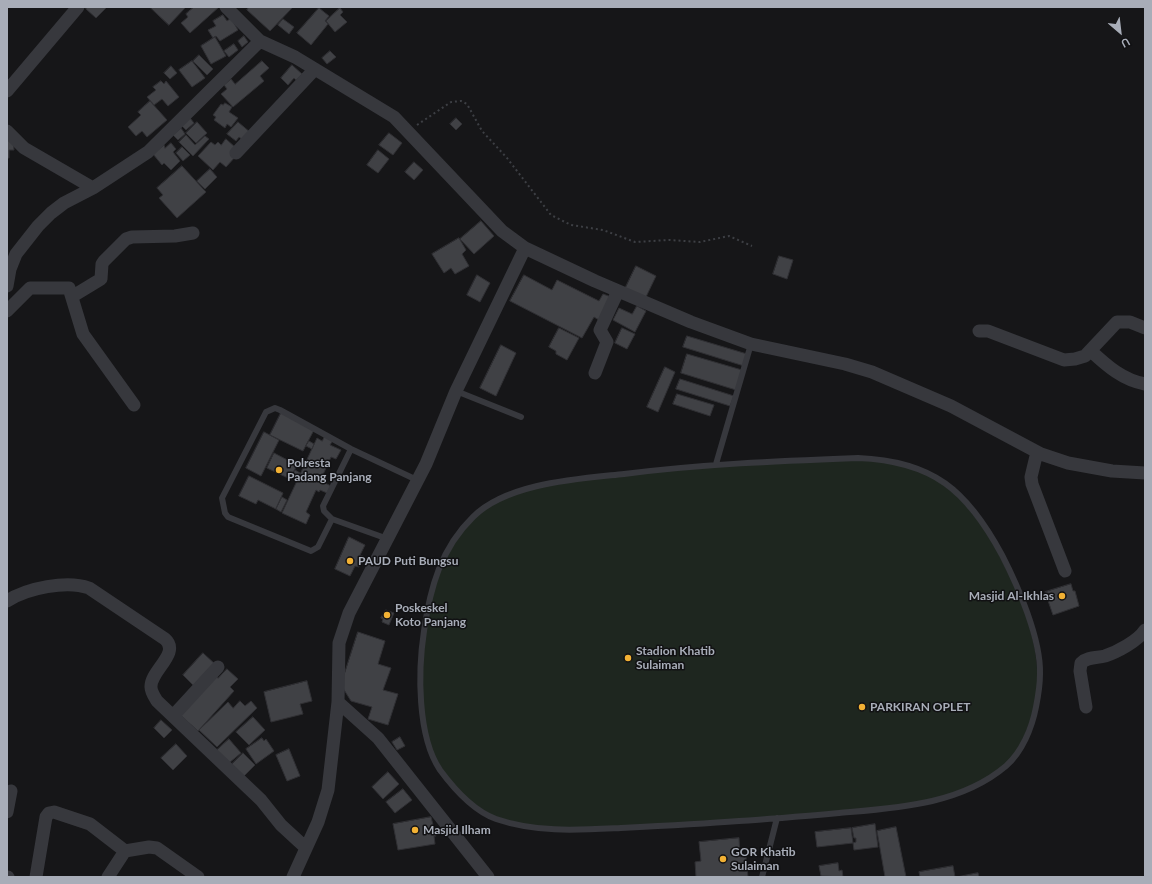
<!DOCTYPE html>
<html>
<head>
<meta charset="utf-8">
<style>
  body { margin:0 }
  #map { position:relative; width:1152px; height:884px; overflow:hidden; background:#161618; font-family:Lato,sans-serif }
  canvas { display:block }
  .frame { position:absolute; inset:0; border:8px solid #a8adb8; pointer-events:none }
  .north { position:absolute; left:1100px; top:12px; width:40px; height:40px; -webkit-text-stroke:3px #111113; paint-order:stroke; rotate:152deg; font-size:11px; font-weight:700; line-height:16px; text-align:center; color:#a8adb8 }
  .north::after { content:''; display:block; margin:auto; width:14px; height:18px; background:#a8adb8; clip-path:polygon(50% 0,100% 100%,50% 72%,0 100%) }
</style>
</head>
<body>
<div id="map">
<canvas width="1152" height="884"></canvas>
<div class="frame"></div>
<div class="north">U</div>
</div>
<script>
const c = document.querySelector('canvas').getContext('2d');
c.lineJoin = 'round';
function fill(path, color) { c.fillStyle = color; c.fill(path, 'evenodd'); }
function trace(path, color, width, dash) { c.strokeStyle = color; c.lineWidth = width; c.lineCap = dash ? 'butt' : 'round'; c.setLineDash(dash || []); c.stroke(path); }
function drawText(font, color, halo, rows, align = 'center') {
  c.font = font + ' Lato,sans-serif'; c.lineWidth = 3; c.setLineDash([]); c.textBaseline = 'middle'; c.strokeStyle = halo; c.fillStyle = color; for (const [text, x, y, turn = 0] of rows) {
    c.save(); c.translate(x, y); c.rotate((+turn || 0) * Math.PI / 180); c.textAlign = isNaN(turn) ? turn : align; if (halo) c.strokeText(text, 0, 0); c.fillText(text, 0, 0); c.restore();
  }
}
fill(new Path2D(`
  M 858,460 C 872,461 887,460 900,464 C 951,478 981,518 1004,564 C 1028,613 1050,670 1029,724 C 1023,739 1017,755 1003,766 C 959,804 893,807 837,811 C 807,814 776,816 746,819 C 704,822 663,825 621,827 C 579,829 537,831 497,817 C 477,811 452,786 441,769 C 418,734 420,670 426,630 C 432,590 444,546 475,517 C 510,484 579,481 625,476 C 656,472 686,468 716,465 C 763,462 811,462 858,460 Z`), '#1e261f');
const building = new Path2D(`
  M 87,7 L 107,7 L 96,18 L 86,9 Z
  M 150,7 L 184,7 L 185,8 L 169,25 Z
  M 194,7 L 219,7 L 190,33 L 181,23 L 188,17 L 186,14 Z
  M 249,7 L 293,7 L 270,31 L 247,10 Z
  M 319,8 L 329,16 L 325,21 L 328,24 L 311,45 L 297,33 Z
  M 340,8 L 343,12 L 340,15 L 347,22 L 335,32 L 326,21 Z
  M 223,15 L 227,21 L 231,18 L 238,30 L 220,41 L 216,36 L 213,38 L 208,30 L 216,26 L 213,21 Z
  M 283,19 L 294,27 L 289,34 L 278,25 Z
  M 244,36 L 248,42 L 242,47 L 238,41 Z
  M 215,37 L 226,56 L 211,64 L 201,46 Z
  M 234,44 L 238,50 L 229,57 L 224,51 Z
  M 330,51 L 336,57 L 327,64 L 322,58 Z
  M 199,55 L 213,69 L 207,75 L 193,61 Z
  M 192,61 L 205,78 L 192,87 L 179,70 Z
  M 262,61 L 269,68 L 260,76 L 264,81 L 233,107 L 221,94 L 227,89 L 224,85 L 231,79 L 235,84 Z
  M 292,65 L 302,74 L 296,80 L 294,78 L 288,85 L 281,78 Z
  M 171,66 L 177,73 L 170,79 L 164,73 Z
  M 161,81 L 164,84 L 166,81 L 179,97 L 168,106 L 162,99 L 154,105 L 147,97 L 156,90 L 153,87 Z
  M 150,101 L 167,120 L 147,137 L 142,131 L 136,136 L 128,127 L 141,115 L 138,112 Z
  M 225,103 L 232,107 L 229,112 L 238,118 L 231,127 L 227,124 L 225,128 L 214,120 L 216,117 L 213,115 L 221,104 L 223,105 Z
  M 190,118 L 194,123 L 186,130 L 182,126 Z
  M 456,118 L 462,124 L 456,130 L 450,124 Z
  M 197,122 L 207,133 L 196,143 L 186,133 Z
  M 238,122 L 251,133 L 244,141 L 239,137 L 236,141 L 227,134 Z
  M 181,128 L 185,134 L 178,140 L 173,135 Z
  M 7,133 L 13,138 L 14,150 L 9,150 L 9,158 L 7,158 Z
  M 389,133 L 402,143 L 393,155 L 379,145 Z
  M 186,135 L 195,145 L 205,136 L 209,139 L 193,156 L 179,142 Z
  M 226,139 L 236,148 L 236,156 L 226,167 L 220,162 L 213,170 L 198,156 L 211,142 L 215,145 L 218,142 L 221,145 Z
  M 171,143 L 176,149 L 173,152 L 180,161 L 171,170 L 164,163 L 162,165 L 153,154 L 164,145 L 165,148 Z
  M 182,147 L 190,155 L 183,161 L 176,153 Z
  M 378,150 L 389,159 L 378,173 L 367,165 Z
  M 414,162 L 423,170 L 414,180 L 405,172 Z
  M 182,166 L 206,192 L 177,218 L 159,198 L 163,195 L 157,188 Z
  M 210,169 L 217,177 L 205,189 L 197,181 Z
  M 481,221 L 494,236 L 474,254 L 460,239 Z
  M 459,238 L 466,250 L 462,254 L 469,266 L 455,274 L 451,268 L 444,273 L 432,254 Z
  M 779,256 L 793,260 L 787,279 L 773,274 Z
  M 636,266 L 656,276 L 645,299 L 625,289 Z
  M 477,275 L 490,283 L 480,302 L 467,295 Z
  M 524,275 L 552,290 L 557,280 L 599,301 L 603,294 L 611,297 L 599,320 L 594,317 L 582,338 L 510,301 Z
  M 637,306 L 646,311 L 635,332 L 613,320 L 619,308 L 632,314 Z
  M 559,328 L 579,338 L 567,360 L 556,354 L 556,351 L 549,347 Z
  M 622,328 L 635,334 L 627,349 L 615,343 Z
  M 687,336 L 747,354 L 744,366 L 683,347 Z
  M 501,345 L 516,353 L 496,396 L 480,388 Z
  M 687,354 L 742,370 L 736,390 L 681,373 Z
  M 665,367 L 675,372 L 658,412 L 647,407 Z
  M 680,379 L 734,396 L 730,406 L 676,389 Z
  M 677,394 L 714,405 L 710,416 L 673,404 Z
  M 282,411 L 315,428 L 303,451 L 270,435 Z
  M 264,432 L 279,440 L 261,476 L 246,468 Z
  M 325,436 L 333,440 L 330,445 L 341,450 L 336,459 L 331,457 L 321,479 L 324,480 L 323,482 L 331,486 L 327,493 L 320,490 L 319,492 L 316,490 L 306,512 L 310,515 L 306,524 L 282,513 L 317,438 L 322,441 Z
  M 309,441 L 314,444 L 312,449 L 306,446 Z
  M 274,453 L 297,465 L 290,479 L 267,468 Z
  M 295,470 L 300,473 L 298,478 L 292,475 Z
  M 249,476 L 283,493 L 276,509 L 258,500 L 256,504 L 239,496 Z
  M 282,497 L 287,500 L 281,512 L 276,509 Z
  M 349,537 L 365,545 L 360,555 L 363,556 L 359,567 L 355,566 L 350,576 L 335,569 Z
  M 1071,584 L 1073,591 L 1075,591 L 1079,606 L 1053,615 L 1045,592 Z
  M 386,610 L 394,613 L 389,625 L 382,622 L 383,619 L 381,618 Z
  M 358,632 L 385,641 L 378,664 L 391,668 L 383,690 L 398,694 L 388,725 L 368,719 L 372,707 L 351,701 L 341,685 Z
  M 203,653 L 216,665 L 195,687 L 183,675 Z
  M 227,669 L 238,679 L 230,687 L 234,691 L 198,731 L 179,714 L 214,675 L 218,678 Z
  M 307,681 L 312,701 L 300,704 L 303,714 L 271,722 L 264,692 Z
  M 240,701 L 245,706 L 251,701 L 257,708 L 217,747 L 199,730 L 228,702 L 233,708 Z
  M 253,717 L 265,730 L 249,745 L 236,732 Z
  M 161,720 L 172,730 L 164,738 L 154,728 Z
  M 400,737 L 405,746 L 397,750 L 392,742 Z
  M 262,738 L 264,741 L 266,739 L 274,751 L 256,764 L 246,749 Z
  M 229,739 L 241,753 L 229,763 L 217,750 Z
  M 176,744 L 187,756 L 173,770 L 161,758 Z
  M 289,749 L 300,776 L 287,781 L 276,755 Z
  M 243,753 L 255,765 L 243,777 L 231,765 Z
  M 388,772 L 399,784 L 383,799 L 372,787 Z
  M 403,789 L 412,800 L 395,813 L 386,802 Z
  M 431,817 L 436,836 L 434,836 L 435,844 L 398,850 L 393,824 Z
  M 875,824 L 878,847 L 854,850 L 853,843 L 856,842 L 856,838 L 854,838 L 852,828 Z
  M 896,827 L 906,877 L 885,877 L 877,831 Z
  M 851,828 L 853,843 L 817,847 L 815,832 Z
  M 739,838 L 740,857 L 746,857 L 748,877 L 696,877 L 695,862 L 701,861 L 699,842 Z
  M 838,863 L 839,871 L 842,870 L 843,877 L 821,876 L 819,866 Z
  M 953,866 L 955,877 L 920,877 L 919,872 Z
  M 978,873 L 979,877 L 957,877 Z`);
fill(building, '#404145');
trace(building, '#303034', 1);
trace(new Path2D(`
  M 417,125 L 451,102 L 461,101 L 467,104 L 482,131 L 507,158 L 551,215 L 571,225 L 603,230 L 635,242 L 669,240 L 700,242 L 729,236 L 752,246`), '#3d3f44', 2, [2, 3]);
trace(new Path2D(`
  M 456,391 L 521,417
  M 351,449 L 323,506 L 324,511 L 332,519 L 388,539
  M 858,458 C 933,461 967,490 1002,555 C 1018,586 1041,639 1040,674 C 1040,685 1038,697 1036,707 C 1032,728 1022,752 1006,766 C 960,805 896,808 839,813 C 806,816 772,819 739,821 C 699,824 660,826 621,828 C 579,830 537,833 496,819 C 474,811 454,789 440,770 C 417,736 418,670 424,631 C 430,588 441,548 473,517 C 507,483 577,479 624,474 C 702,464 779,461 858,458 Z
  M 716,464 L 751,344
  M 332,519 L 318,547 L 311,551 L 228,517 L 225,513 L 222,498 L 266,412 L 275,408 L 280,410 L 351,449 L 417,480
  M 762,877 L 777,818`), '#37383d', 6);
trace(new Path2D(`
  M 226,7 L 260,41 L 295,57 L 394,117 L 502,231 L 525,248 L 595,281 L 691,322 L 751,344 L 845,364 L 872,372 L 951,406 L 1041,454 L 1068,463 L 1112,471 L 1145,473
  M 7,91 L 78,7
  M 7,131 L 24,148 L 93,188
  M 236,153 L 315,69
  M 7,286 L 10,269 L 16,254 L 38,226 L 51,213 L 64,203 L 93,188 L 148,152 L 260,41
  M 73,296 L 101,279 L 102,264 L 104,261 L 126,239 L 132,237 L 175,236 L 193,233
  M 7,311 L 30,288 L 69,288 L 83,334 L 134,405
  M 979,331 L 988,331 L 1064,360 L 1075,359 L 1085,356 L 1117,322 L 1130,322 L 1145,328
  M 1091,351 C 1107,366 1123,380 1145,384
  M 595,373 L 607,342 L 600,330 L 618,291
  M 1037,452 L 1031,477 L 1032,484 L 1065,571
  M 7,601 C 27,588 67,580 89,588 L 165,639 C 181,653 150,671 151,687 C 151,692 154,696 157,701 L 261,800 L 281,825 L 306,848
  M 338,702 L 378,738 L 488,877
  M 1086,707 L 1080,671 L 1081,663 C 1087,657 1097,658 1105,656 C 1117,652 1138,641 1145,630
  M 173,716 L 218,667
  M 7,812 L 11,791
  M 7,877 L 8,877
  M 36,877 L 46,817 L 49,813 L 54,812 L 90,824 L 125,851 L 149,847 L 157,848 L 198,877
  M 108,877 L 125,851
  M 293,877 L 318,822 L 328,790 L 338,702 L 339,643 L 349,613 L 426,464 L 456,391 L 525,248`), '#37383d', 13);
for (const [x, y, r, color] of [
  [279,470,4,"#f2b134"],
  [350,561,4,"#f2b134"],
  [1062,596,4,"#f2b134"],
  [387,615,4,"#f2b134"],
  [628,658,4,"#f2b134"],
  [862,707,4,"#f2b134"],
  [415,830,4,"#f2b134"],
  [723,859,4,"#f2b134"]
]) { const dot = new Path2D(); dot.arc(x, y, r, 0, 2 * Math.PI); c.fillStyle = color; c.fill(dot); trace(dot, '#111113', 1.5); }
drawText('bold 12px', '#a8adb8', '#111113', [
  ["Polresta",287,463],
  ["Padang Panjang",287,477],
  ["PAUD Puti Bungsu",358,561],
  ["Masjid Al-Ikhlas",1054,596,"right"],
  ["Poskeskel",395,608],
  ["Koto Panjang",395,622],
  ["Stadion Khatib",636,651],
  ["Sulaiman",636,665],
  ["PARKIRAN OPLET",870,707],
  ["Masjid Ilham",423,830],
  ["GOR Khatib",731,852],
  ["Sulaiman",731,866]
], 'left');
</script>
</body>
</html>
